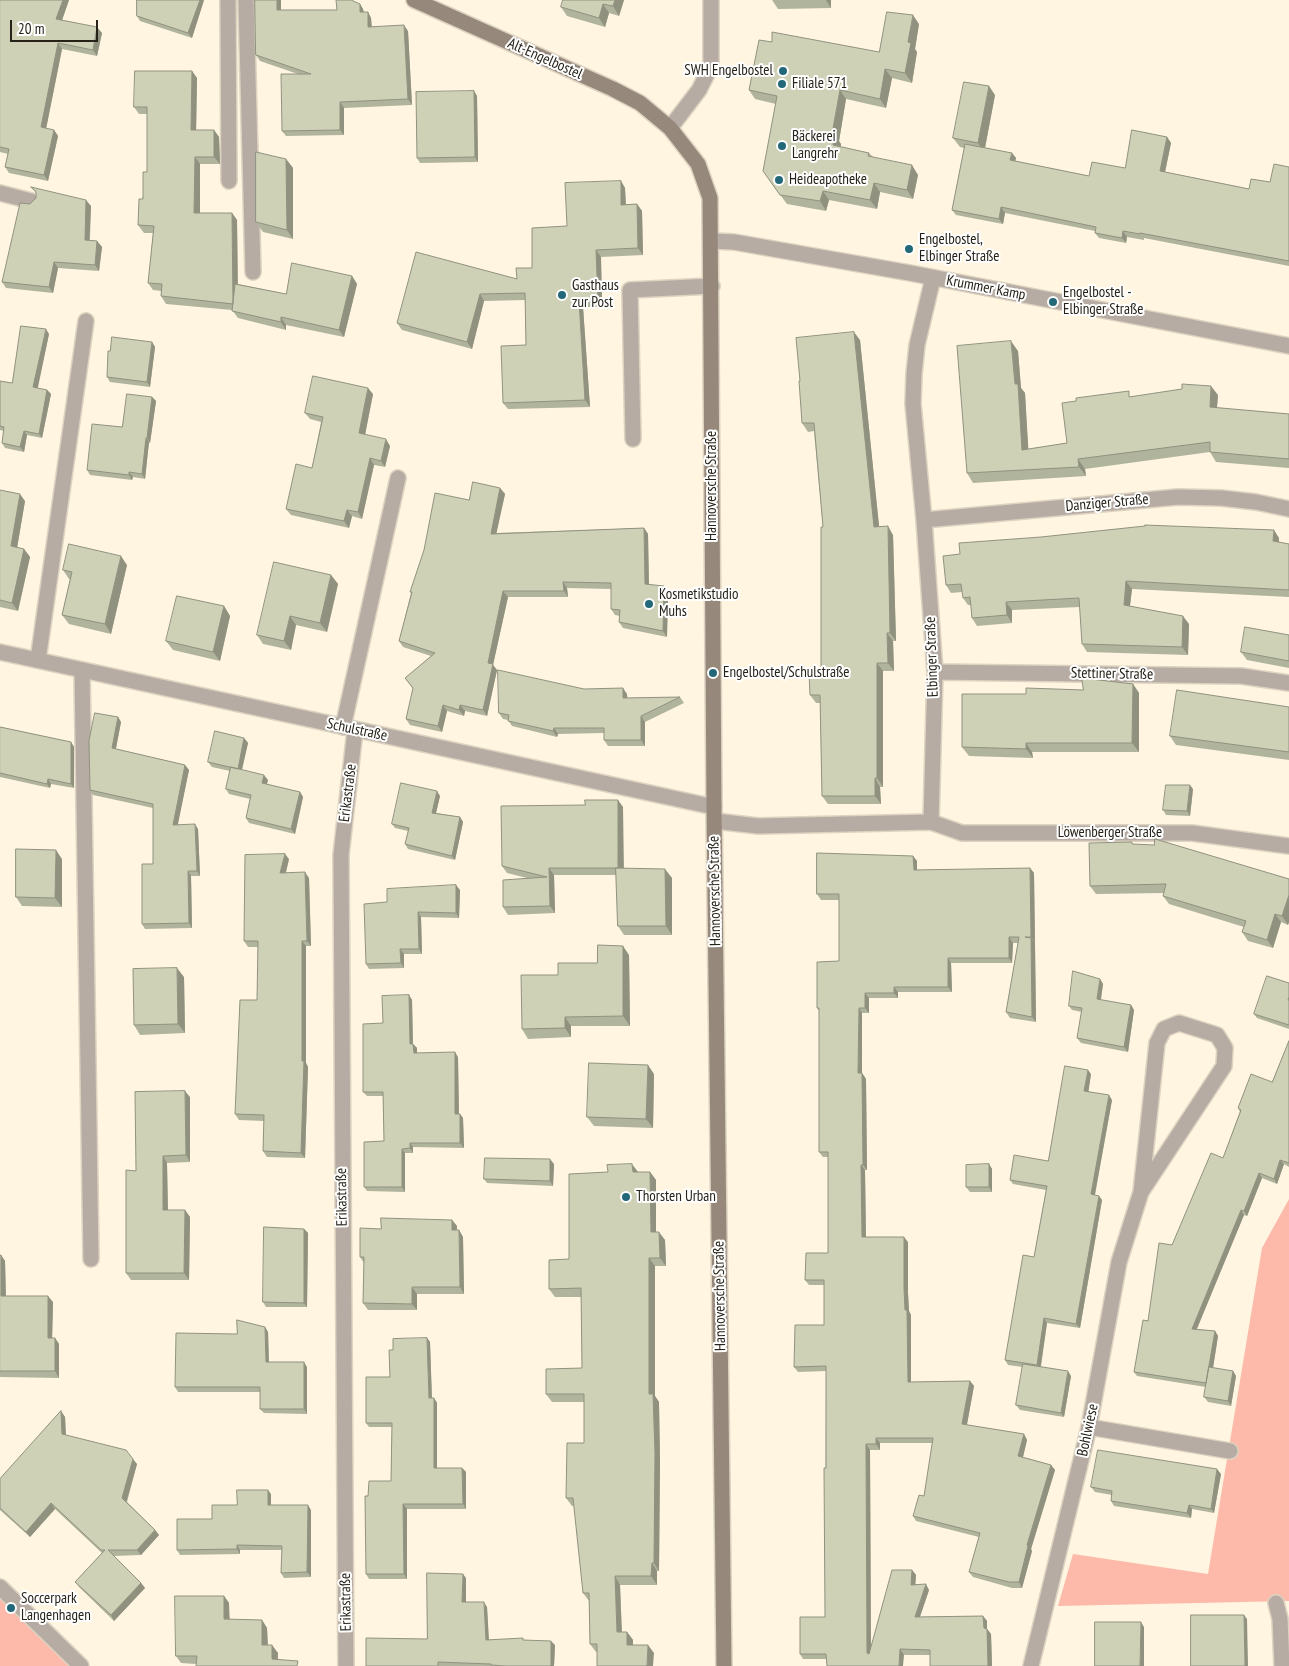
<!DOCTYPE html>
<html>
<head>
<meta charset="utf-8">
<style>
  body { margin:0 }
  #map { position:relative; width:1289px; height:1666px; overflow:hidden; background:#fff5e0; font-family:"PT Sans Narrow",sans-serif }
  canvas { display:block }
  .scale { position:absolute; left:10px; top:20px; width:88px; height:22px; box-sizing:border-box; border:2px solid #262218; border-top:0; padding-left:6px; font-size:15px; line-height:18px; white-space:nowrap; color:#262218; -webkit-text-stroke:4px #fff; paint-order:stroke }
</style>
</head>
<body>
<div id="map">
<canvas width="1289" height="1666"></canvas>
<div class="scale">20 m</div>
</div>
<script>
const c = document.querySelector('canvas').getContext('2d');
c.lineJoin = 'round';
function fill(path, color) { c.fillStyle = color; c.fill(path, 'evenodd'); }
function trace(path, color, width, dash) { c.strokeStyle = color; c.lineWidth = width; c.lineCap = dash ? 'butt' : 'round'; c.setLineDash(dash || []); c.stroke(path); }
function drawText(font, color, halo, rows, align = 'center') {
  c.font = font + ' "PT Sans Narrow",sans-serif'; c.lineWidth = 4; c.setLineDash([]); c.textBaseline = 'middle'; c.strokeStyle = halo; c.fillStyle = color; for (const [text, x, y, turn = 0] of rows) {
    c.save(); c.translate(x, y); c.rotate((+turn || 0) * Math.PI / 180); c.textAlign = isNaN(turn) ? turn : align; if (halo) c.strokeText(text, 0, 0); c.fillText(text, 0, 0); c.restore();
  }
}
fill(new Path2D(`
  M 1289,1199 L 1289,1601 L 1058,1606 L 1073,1554 L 1208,1574 L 1262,1248 Z
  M 0,1587 L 81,1666 L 0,1666 Z`), '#fdbaaa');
const lane = new Path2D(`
  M 228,0 L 229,181
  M 246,0 L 253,272
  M 0,193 L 31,201
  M 633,439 L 630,290 L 712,286
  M 38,660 L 86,321
  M 82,670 L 91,1259
  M 343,727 L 398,478
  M 1089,1427 L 1230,1451`);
const street = new Path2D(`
  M 670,128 L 699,90 L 711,66 L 711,0
  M 712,241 L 734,242 L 910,273 L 1289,346
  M 924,520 L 1178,497 L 1221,498 L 1256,502 L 1289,509
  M 0,652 L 714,807
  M 935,672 L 1241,676 L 1289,683
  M 715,821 L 758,826 L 931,822 L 935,672 L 924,520 L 913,404 L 914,374 L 917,345 L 933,278
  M 931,822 L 962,833 L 1192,833 L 1289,846
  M 0,1587 L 81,1666
  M 1276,1603 L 1280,1619 L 1282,1666
  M 346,1666 L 341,855 L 355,730
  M 1031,1666 L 1089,1427 L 1119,1262 L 1141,1192 L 1157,1043 L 1164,1029 L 1179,1023 L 1217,1035 L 1225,1048 L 1224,1066 L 1141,1192`);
const secondary = new Path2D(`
  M 414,0 L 613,89 L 640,103 L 670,128 L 698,164 L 710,198 L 714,807 L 724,1666`);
trace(lane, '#dcd3c0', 18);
trace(street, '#dcd3c0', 18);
trace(secondary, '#dcd3c0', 18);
trace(lane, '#b6aca4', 15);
trace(street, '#b6aca4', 15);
trace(secondary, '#97887c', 15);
fill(new Path2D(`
  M 0,0 L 69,0 L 62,20 L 102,33 L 97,56 L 62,49 L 46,129 L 54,130 L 58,136 L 48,181 L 9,173 L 5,167 L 8,154 L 0,152 Z
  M 137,0 L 204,0 L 192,38 L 140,21 L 137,16 Z
  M 255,0 L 281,0 L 281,10 L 337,10 L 360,4 L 363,9 L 364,12 L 368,12 L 371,18 L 372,27 L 408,31 L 412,105 L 344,108 L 344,135 L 286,136 L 282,131 L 298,74 L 260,61 L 256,55 Z
  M 624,0 L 619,16 L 609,13 L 605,27 L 567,16 L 561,7 Z
  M 772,0 L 831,0 L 831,8 L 778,9 Z
  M 919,24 L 915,49 L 917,52 L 912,83 L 892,78 L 886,108 L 846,99 L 839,141 L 841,144 L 841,147 L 869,153 L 873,157 L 918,175 L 913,199 L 880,192 L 877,209 L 829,200 L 826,211 L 787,204 L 769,180 L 776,104 L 755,99 L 749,90 L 772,42 L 879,52 Z
  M 192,71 L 197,78 L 196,130 L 214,130 L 219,137 L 220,164 L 200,164 L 200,213 L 232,213 L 237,220 L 238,284 L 286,294 L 352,276 L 357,284 L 344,337 L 286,325 L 286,330 L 238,318 L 232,310 L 166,304 L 161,296 L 161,291 L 153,290 L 148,283 L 153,233 L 144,233 L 138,225 L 147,172 L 147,114 L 139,114 L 134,107 Z
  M 474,91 L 477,96 L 478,162 L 420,163 L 417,158 Z
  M 995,95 L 985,148 L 1012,153 L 1016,158 L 1015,161 L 1089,176 L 1125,168 L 1167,137 L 1171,143 L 1165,172 L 1249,189 L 1270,182 L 1289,167 L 1289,266 L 1144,238 L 1144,240 L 1127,237 L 1126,243 L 1099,238 L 1095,233 L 1095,231 L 1005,213 L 1003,224 L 956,215 L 952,210 L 964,148 L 960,147 L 953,138 Z
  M 286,159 L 293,168 L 293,239 L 263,232 L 256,222 Z
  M 621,181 L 625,188 L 626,204 L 637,204 L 642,211 L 643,255 L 601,257 L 602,307 L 583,307 L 590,407 L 508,409 L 503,403 L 526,345 L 525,300 L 484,301 L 472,349 L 402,330 L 397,323 L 517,279 L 532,268 L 567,226 Z
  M 31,187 L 91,206 L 90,240 L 97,241 L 102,247 L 99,271 L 58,268 L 53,293 L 6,288 L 2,282 L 30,204 L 36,198 L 36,193 Z
  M 49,334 L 37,388 L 47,390 L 51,394 L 42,438 L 27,435 L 24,452 L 5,448 L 2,443 L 4,431 L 0,430 L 0,381 L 12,383 Z
  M 860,340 L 879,527 L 893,535 L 896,641 L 893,641 L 894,671 L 883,671 L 883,787 L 880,787 L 881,804 L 828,804 L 822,796 L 820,703 L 816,703 L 810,695 L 821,673 L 823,527 L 814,431 L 808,432 L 802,423 L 800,381 Z
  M 152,342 L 155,347 L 150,387 L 110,382 L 107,377 L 110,351 Z
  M 1018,351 L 1021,388 L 1025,393 L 1028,449 L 1067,443 L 1132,396 L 1218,395 L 1217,408 L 1289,414 L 1289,468 L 1216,462 L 1210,452 L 1085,469 L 1086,476 L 973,483 L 967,473 Z
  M 373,394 L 365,435 L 390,446 L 385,467 L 374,465 L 362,519 L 352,516 L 349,528 L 291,515 L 286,509 L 312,468 L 321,422 L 310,419 L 305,413 Z
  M 152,397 L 156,401 L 150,443 L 149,442 L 145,479 L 133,477 L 132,480 L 90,475 L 87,470 L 122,427 Z
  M 500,488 L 505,494 L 496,533 L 644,528 L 648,534 L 649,584 L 668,592 L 667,637 L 623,628 L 619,622 L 620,616 L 615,615 L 611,609 L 611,589 L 567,588 L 568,597 L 508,597 L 493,665 L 497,670 L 487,716 L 465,711 L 464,716 L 447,711 L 442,732 L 410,725 L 406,719 L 413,689 L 405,678 L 431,656 L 403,647 L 399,641 L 411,593 L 410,592 L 469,500 Z
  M 0,490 L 25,501 L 17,548 L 24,549 L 30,557 L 18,611 L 0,607 Z
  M 1279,538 L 1279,542 L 1289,544 L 1289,597 L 1132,589 L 1130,606 L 1189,624 L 1188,655 L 1087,652 L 1082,644 L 1080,607 L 1012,610 L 1012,623 L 977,626 L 972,618 L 971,605 L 968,605 L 963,598 L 962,592 L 951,593 L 946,585 Z
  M 127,565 L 111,634 L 69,624 L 62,615 L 70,579 L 69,579 L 63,570 Z
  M 331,575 L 338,584 L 327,632 L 296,625 L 291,650 L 263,644 L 257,635 Z
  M 224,606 L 230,616 L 220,661 L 173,650 L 166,641 Z
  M 1289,635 L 1289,668 L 1247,660 L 1241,652 Z
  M 1133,684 L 1139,693 L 1139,752 L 1032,752 L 1033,758 L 969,756 L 962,747 L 1026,694 L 1083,690 Z
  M 584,689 L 627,694 L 627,698 L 680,697 L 684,703 L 645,722 L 645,746 L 608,746 L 604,740 L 604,733 L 558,734 L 557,737 L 512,726 L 508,720 L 503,719 L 499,713 Z
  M 1289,707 L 1289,760 L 1176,745 L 1170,736 Z
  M 118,717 L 121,722 L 116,749 L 185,765 L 189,770 L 177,825 L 198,829 L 200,876 L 191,876 L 192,928 L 145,929 L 142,924 L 153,864 L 153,808 L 93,795 L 90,790 Z
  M 0,727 L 71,742 L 74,747 L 74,788 L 51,784 L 50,788 L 0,777 Z
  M 244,738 L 248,743 L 242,770 L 268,780 L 266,784 L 300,792 L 303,797 L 295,834 L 249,823 L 246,818 L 250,799 L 229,794 L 226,789 L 230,771 L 212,767 L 208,762 Z
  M 1193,789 L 1190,816 L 1166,815 L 1163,810 Z
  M 440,796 L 436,813 L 460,817 L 463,822 L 455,860 L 408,849 L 405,844 L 408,831 L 395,828 L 392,824 Z
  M 623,807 L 623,868 L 672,878 L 672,935 L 624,935 L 618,926 L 616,875 L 554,875 L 555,913 L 508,915 L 503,907 L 527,878 L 507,873 L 502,866 Z
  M 1133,844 L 1289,879 L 1289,922 L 1288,925 L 1281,922 L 1273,948 L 1248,941 L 1242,932 L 1244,927 L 1169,904 L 1163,896 L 1164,893 L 1096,894 L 1090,886 Z
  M 913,856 L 917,861 L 917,870 L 1030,868 L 1034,873 L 1036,1022 L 1010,1018 L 1006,1012 L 1018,943 L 1013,943 L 1012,963 L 951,963 L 952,992 L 898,992 L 898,998 L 869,998 L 869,1013 L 862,1013 L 862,1073 L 866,1079 L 867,1170 L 865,1170 L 866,1237 L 908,1242 L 908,1293 L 909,1311 L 911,1315 L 911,1382 L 970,1381 L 974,1386 L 967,1425 L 1024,1434 L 1027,1440 L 1023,1457 L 1051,1465 L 1055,1470 L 1031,1549 L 1032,1551 L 1022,1588 L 1012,1588 L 973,1577 L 969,1572 L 979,1537 L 916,1521 L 913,1516 L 924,1496 L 933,1443 L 880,1443 L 880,1450 L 870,1450 L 871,1646 L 912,1570 L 916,1575 L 915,1584 L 929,1590 L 920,1617 L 983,1616 L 987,1621 L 987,1629 L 991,1634 L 992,1666 L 930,1666 L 930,1655 L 904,1655 L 827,1659 L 803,1659 L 800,1654 L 825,1617 L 826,1371 L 798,1372 L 794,1367 L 824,1325 L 824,1285 L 809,1285 L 805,1280 L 828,1253 L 828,1157 L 823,1157 L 819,1152 L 819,1011 L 817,1008 L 839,961 L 839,900 L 821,900 L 817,894 Z
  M 62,859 L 62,907 L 22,906 L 16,897 Z
  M 289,859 L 286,873 L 309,878 L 311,946 L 306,946 L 306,1063 L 308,1067 L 305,1158 L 267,1157 L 263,1151 L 264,1121 L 239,1120 L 235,1114 L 257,1000 L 258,947 L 248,947 L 244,941 Z
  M 460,890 L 459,918 L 421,917 L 422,954 L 404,954 L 404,968 L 369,969 L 366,964 L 387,902 Z
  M 629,955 L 630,1026 L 571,1026 L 571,1037 L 528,1039 L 522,1029 L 558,975 L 597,963 Z
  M 184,977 L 185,1033 L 140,1035 L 134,1025 Z
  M 1100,979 L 1103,984 L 1101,1000 L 1131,1005 L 1134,1010 L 1128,1052 L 1081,1043 L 1077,1038 L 1082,1012 L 1072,1010 L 1069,1006 Z
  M 1289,983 L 1289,1029 L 1257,1018 L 1254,1014 Z
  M 409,995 L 412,1000 L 413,1044 L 417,1048 L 417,1053 L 458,1057 L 459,1114 L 460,1114 L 463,1118 L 464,1148 L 413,1147 L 413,1153 L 405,1153 L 405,1192 L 367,1191 L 364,1187 L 384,1141 L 383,1096 L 367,1096 L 363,1092 L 383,1023 Z
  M 1289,1041 L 1289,1167 L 1284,1164 L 1277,1184 L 1262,1178 L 1247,1216 L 1244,1215 L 1197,1329 L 1215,1331 L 1218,1336 L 1213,1368 L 1233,1371 L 1236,1376 L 1231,1406 L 1208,1402 L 1204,1397 L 1206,1387 L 1137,1376 L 1134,1372 L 1148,1321 L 1172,1245 L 1223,1158 L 1240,1112 L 1238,1108 L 1272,1082 Z
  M 654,1074 L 653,1128 L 594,1126 L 587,1117 Z
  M 1091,1074 L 1088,1091 L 1112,1100 L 1095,1195 L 1099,1196 L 1102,1200 L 1080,1328 L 1047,1323 L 1041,1367 L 1071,1376 L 1064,1417 L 1020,1410 L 1016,1405 L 1023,1367 L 1008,1365 L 1005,1360 L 1034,1257 L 1046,1190 L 1013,1184 L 1010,1180 L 1048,1161 Z
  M 190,1097 L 190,1162 L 167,1163 L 168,1210 L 185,1210 L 190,1217 L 189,1280 L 131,1280 L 126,1273 L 136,1171 Z
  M 554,1164 L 553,1186 L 487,1183 L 484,1179 Z
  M 989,1164 L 992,1169 L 992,1192 L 970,1192 L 966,1187 Z
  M 638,1172 L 650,1172 L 656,1180 L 656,1232 L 665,1240 L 666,1266 L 655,1266 L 655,1396 L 659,1402 L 660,1461 L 659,1571 L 657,1571 L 657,1585 L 620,1585 L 622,1632 L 627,1632 L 633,1640 L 633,1645 L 654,1653 L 596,1652 L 590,1644 L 589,1601 L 583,1593 L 574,1506 L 572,1506 L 566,1498 L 584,1443 L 584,1402 L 552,1402 L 546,1394 L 582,1368 L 581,1297 L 555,1297 L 549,1289 Z
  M 452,1220 L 457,1226 L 457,1230 L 459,1230 L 463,1237 L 464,1294 L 417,1294 L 417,1310 L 368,1310 L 363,1303 L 364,1263 L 360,1257 L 381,1229 Z
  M 304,1229 L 308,1233 L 307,1307 L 266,1307 L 263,1302 Z
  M 0,1255 L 1,1255 L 5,1261 L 6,1296 L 53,1302 L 52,1338 L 55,1338 L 59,1344 L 59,1378 L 0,1377 Z
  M 265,1327 L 268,1332 L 269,1362 L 307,1367 L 307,1414 L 264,1413 L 260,1409 L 260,1392 L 178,1392 L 175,1387 L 237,1334 Z
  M 427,1338 L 430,1342 L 432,1398 L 434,1398 L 437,1403 L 437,1468 L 462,1468 L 466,1472 L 466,1509 L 407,1509 L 407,1579 L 369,1579 L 366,1574 L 368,1496 L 391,1481 L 392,1427 L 369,1427 L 366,1423 L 390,1377 L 393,1350 Z
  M 61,1411 L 65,1417 L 66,1435 L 137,1464 L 127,1502 L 155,1530 L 159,1535 L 141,1555 L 113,1556 L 141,1583 L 145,1588 L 114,1621 L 79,1587 L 75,1582 L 102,1553 L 55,1509 L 30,1537 L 0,1510 L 0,1479 Z
  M 1221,1474 L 1214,1513 L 1192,1509 L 1191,1518 L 1114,1506 L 1111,1501 L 1112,1495 L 1095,1492 L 1091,1487 Z
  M 271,1494 L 271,1505 L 311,1510 L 311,1577 L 284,1578 L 281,1573 L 282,1550 L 240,1550 L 240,1554 L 180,1555 L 177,1550 L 212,1519 L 237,1505 Z
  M 466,1578 L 466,1602 L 487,1607 L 489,1640 L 524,1640 L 555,1645 L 554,1666 L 366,1666 L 427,1639 Z
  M 224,1596 L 229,1603 L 229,1620 L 262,1620 L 267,1628 L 268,1645 L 278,1653 L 278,1659 L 196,1664 L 181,1663 L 176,1656 Z`), '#b1b49d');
fill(new Path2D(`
  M 63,0 L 69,0 L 60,26 L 56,19 Z
  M 200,0 L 204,0 L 192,38 L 188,33 Z
  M 277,0 L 281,0 L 281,15 L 277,10 Z
  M 615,0 L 624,0 L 619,16 L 613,6 Z
  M 826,0 L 831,0 L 831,8 Z
  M 360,4 L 363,9 L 364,17 L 360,12 Z
  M 603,4 L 609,13 L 605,27 L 599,18 Z
  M 368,12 L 371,18 L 372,33 L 368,27 Z
  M 913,15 L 919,24 L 915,49 L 917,52 L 912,83 L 905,73 L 908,42 Z
  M 404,25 L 408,31 L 412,105 L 408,99 Z
  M 97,27 L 102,33 L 97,56 L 93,50 Z
  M 58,43 L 62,49 L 45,134 L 41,127 Z
  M 885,69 L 892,78 L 886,108 L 880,99 Z
  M 192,71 L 197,78 L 196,137 L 191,130 Z
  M 989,86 L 995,95 L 984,153 L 978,143 Z
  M 840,90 L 846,99 L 839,141 L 841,144 L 839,154 L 833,145 L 832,134 Z
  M 474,91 L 477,96 L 478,162 L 475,157 Z
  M 340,102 L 344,108 L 344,135 L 340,130 Z
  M 54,130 L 58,136 L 48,181 L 44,175 Z
  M 214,130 L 219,137 L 220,164 L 214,157 Z
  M 1167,137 L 1171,143 L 1164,177 L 1160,171 Z
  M 1012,153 L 1016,158 L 1014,166 L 1010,160 Z
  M 195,157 L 200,164 L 200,221 L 194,213 Z
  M 286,159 L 293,168 L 293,239 L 287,230 Z
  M 912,165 L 918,175 L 913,199 L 907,190 Z
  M 621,181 L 625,188 L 626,212 L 621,205 Z
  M 874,183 L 880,192 L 877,209 L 870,200 Z
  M 823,191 L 829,200 L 826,211 L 820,201 Z
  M 86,200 L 91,206 L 89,246 L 85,240 Z
  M 637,204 L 642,211 L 643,255 L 638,248 Z
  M 1001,207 L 1005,213 L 1003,224 L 999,219 Z
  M 232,213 L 237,220 L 238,311 L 233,304 Z
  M 1123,231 L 1127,237 L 1126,243 L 1122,238 Z
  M 97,241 L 102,247 L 99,271 L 95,265 Z
  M 596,250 L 601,257 L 602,307 L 598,300 Z
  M 54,262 L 58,268 L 53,293 L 49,287 Z
  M 352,276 L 357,284 L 344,337 L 339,330 Z
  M 480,294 L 484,301 L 472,349 L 467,342 Z
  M 579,300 L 583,307 L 590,407 L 585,400 Z
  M 281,317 L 286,325 L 286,330 L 281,322 Z
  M 46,329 L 49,334 L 37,392 L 33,387 Z
  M 854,332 L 860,340 L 880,535 L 874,527 Z
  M 1011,341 L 1018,351 L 1021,388 L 1025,393 L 1029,460 L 1022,450 Z
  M 152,342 L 155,347 L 150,387 L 147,382 Z
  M 1211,386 L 1218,395 L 1216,417 L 1210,407 Z
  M 368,388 L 373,394 L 364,440 L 359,433 Z
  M 47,390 L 51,394 L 42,438 L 39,434 Z
  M 152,397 L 156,401 L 150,443 L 147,438 Z
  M 24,431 L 27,435 L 24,452 L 20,447 Z
  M 146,438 L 149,442 L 145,479 L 142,474 Z
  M 386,439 L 390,446 L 385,467 L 381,461 Z
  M 370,458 L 374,465 L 362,519 L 358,512 Z
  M 1078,459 L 1085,469 L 1086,476 L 1079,467 Z
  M 129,472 L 133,477 L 132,480 L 129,475 Z
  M 500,488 L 505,494 L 495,540 L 491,534 Z
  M 20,494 L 25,501 L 16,554 L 11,546 Z
  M 347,510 L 352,516 L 349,528 L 344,521 Z
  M 888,526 L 893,535 L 896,641 L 890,633 Z
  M 644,528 L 648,534 L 649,590 L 645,584 Z
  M 1274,530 L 1279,538 L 1279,549 L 1273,541 Z
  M 24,549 L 30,557 L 18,611 L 12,603 Z
  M 121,556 L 127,565 L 111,634 L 105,624 Z
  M 331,575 L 338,584 L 327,632 L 320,623 Z
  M 1126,581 L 1132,589 L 1129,613 L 1124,605 Z
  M 563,582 L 567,588 L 568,597 L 564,591 Z
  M 664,586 L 668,592 L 667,637 L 663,631 Z
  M 503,591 L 508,597 L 493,665 L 497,670 L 487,716 L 483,710 L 488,663 Z
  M 1006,602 L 1012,610 L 1012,623 L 1007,615 Z
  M 224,606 L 230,616 L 220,661 L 213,652 Z
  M 290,616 L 296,625 L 291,650 L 284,641 Z
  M 1183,616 L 1189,624 L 1188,655 L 1182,647 Z
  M 887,633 L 893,641 L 894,671 L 888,663 Z
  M 877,663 L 883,671 L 883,787 L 877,778 Z
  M 1133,684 L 1139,693 L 1139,752 L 1132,743 Z
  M 623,688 L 627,694 L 628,703 L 623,698 Z
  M 443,705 L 447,711 L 442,732 L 438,726 Z
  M 460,705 L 465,711 L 464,716 L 459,710 Z
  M 641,716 L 645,722 L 645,746 L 641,740 Z
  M 118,717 L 121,722 L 115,753 L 112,748 Z
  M 554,728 L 558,734 L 557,737 L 553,731 Z
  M 244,738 L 248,743 L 241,773 L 238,769 Z
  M 71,742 L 74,747 L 74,788 L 71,784 Z
  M 1026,743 L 1032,752 L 1033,758 L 1026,749 Z
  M 185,765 L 189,770 L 177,829 L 173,825 Z
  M 264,775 L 268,780 L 266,788 L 262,783 Z
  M 875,778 L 880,787 L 881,804 L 875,796 Z
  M 48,779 L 51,784 L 50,788 L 47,784 Z
  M 1190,785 L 1193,789 L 1190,816 L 1187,811 Z
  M 437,791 L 440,796 L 435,817 L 432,813 Z
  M 300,792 L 303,797 L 295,834 L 291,829 Z
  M 618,800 L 623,807 L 624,875 L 618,868 Z
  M 460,817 L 463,822 L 455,860 L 452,856 Z
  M 195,824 L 198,829 L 200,876 L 197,871 Z
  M 56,850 L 62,859 L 62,907 L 55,898 Z
  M 285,854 L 289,859 L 284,879 L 280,873 Z
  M 913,856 L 917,861 L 917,875 L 914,870 Z
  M 549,868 L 554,875 L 555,913 L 550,906 Z
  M 1030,868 L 1034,873 L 1035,943 L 1031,937 Z
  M 665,869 L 672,878 L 672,935 L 666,926 Z
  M 188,871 L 191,876 L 192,928 L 189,923 Z
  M 305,872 L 309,878 L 311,946 L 307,941 Z
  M 456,885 L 460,890 L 459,918 L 456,913 Z
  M 1289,895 L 1289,922 L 1288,925 L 1282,916 Z
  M 418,912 L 421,917 L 422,954 L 419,949 Z
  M 1275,914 L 1281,922 L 1273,948 L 1267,940 Z
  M 1009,937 L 1013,943 L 1012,963 L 1009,958 Z
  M 1031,938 L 1035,943 L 1036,1022 L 1032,1017 Z
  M 302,941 L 306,946 L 306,1063 L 308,1067 L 305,1158 L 301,1153 Z
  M 623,946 L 629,955 L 630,1026 L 623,1016 Z
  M 400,949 L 404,954 L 404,968 L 401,963 Z
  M 948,958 L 951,963 L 952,992 L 948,987 Z
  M 177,968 L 184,977 L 185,1033 L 178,1024 Z
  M 1100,979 L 1103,984 L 1100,1004 L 1097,999 Z
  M 894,987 L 898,992 L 898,998 L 894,993 Z
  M 865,993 L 869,998 L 869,1013 L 865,1008 Z
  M 409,995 L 412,1000 L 413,1048 L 410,1044 Z
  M 1131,1005 L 1134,1010 L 1128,1052 L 1124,1047 Z
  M 859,1008 L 862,1013 L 862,1073 L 866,1079 L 867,1170 L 863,1165 L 858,1073 Z
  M 565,1017 L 571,1026 L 571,1037 L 565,1028 Z
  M 413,1044 L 417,1048 L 417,1057 L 414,1053 Z
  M 455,1052 L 458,1057 L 459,1118 L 455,1114 Z
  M 648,1065 L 654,1074 L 653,1128 L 646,1119 Z
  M 1088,1070 L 1091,1074 L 1088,1095 L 1084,1091 Z
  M 185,1091 L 190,1097 L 190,1162 L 186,1155 Z
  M 1109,1095 L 1112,1100 L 1094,1199 L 1091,1194 Z
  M 460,1114 L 463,1118 L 464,1148 L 460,1143 Z
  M 410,1143 L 413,1147 L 413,1153 L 410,1148 Z
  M 402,1149 L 405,1153 L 405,1192 L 402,1187 Z
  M 163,1156 L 167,1163 L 168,1217 L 163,1210 Z
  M 550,1159 L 554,1164 L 553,1186 L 550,1181 Z
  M 1280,1160 L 1284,1164 L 1277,1184 L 1274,1179 Z
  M 632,1164 L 638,1172 L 633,1172 Z
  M 989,1164 L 992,1169 L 992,1192 L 989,1187 Z
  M 861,1165 L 865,1170 L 866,1242 L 862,1237 Z
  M 650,1172 L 656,1180 L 656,1240 L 651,1232 Z
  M 1259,1173 L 1262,1178 L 1247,1216 L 1244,1211 Z
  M 1099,1196 L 1102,1200 L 1080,1328 L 1076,1324 Z
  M 185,1210 L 190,1217 L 189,1280 L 184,1273 Z
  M 1241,1210 L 1244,1215 L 1195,1333 L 1192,1329 Z
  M 452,1220 L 457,1226 L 456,1237 L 452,1230 Z
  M 304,1229 L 308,1233 L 307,1307 L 304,1303 Z
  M 459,1230 L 463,1237 L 464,1294 L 460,1287 Z
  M 659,1232 L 665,1240 L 666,1266 L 660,1258 Z
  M 904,1237 L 908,1242 L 908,1293 L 909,1311 L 911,1315 L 911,1387 L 908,1382 L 904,1288 Z
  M 1,1255 L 5,1261 L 6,1302 L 1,1296 Z
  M 649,1258 L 655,1266 L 655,1396 L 659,1402 L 660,1461 L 659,1571 L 654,1563 L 649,1394 Z
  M 412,1287 L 417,1294 L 417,1310 L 412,1304 Z
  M 48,1296 L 53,1302 L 52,1344 L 48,1338 Z
  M 1044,1318 L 1047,1323 L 1040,1370 L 1037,1365 Z
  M 265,1327 L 268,1332 L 269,1367 L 266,1362 Z
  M 1215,1331 L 1218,1336 L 1210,1387 L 1206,1383 Z
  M 55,1338 L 59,1344 L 59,1378 L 55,1371 Z
  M 427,1338 L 430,1342 L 432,1403 L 429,1398 Z
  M 304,1362 L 307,1367 L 307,1414 L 304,1409 Z
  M 1068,1371 L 1071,1376 L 1064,1417 L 1061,1413 Z
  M 1233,1371 L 1236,1376 L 1231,1406 L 1228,1401 Z
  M 970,1381 L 974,1386 L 966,1429 L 962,1424 Z
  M 434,1398 L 437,1403 L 437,1472 L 434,1468 Z
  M 61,1411 L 65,1417 L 66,1439 L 62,1434 Z
  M 1024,1434 L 1027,1440 L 1022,1461 L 1018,1456 Z
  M 876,1438 L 880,1443 L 880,1450 L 876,1444 Z
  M 866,1444 L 870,1450 L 871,1659 L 867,1653 Z
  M 133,1459 L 137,1464 L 126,1503 L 122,1498 Z
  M 1051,1465 L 1055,1470 L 1031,1549 L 1032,1551 L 1022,1588 L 1019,1582 L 1027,1545 Z
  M 462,1468 L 466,1472 L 466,1509 L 463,1504 Z
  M 1217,1469 L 1221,1474 L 1214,1513 L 1211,1509 Z
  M 268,1490 L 271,1494 L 271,1509 L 268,1505 Z
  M 51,1503 L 55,1509 L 30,1537 L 26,1532 Z
  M 403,1504 L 407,1509 L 407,1579 L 404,1574 Z
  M 308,1505 L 311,1510 L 311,1577 L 307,1572 Z
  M 1189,1505 L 1192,1509 L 1191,1518 L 1187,1513 Z
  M 155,1530 L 159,1535 L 141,1555 L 137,1550 Z
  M 237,1545 L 240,1550 L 240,1554 L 237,1549 Z
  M 652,1563 L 657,1571 L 657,1585 L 651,1576 Z
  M 912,1570 L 916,1575 L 915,1590 L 911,1585 Z
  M 463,1574 L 466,1578 L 466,1606 L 462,1602 Z
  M 615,1576 L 620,1585 L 622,1640 L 617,1632 Z
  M 141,1583 L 145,1588 L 114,1621 L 111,1615 Z
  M 926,1584 L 929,1590 L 918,1622 L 915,1617 Z
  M 224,1596 L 229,1603 L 230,1627 L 224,1619 Z
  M 484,1602 L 487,1607 L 489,1644 L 486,1640 Z
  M 1244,1615 L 1247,1619 L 1248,1666 L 1245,1666 Z
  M 983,1616 L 987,1621 L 987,1634 L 984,1628 Z
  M 262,1620 L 267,1628 L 268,1653 L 262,1645 Z
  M 1141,1622 L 1144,1627 L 1144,1666 L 1140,1666 Z
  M 987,1629 L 991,1634 L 992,1666 L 988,1666 Z
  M 627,1632 L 633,1640 L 633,1653 L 627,1645 Z
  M 551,1641 L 555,1645 L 554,1666 L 551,1666 Z
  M 272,1645 L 278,1653 L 277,1666 L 272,1659 Z
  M 648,1645 L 654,1653 L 653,1666 L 647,1666 Z
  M 900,1649 L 904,1655 L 903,1666 L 899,1666 Z`), '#90927f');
const building = new Path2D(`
  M 0,0 L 63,0 L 56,19 L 97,27 L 93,50 L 58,43 L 41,127 L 54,130 L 44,175 L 5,167 L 9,149 L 0,147 Z
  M 137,0 L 200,0 L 188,33 L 137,16 Z
  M 255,0 L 277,0 L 277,10 L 337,10 L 336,0 L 351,0 L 360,4 L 360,12 L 368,12 L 368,27 L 404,25 L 408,99 L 340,102 L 340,130 L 282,131 L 281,74 L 311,74 L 256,55 Z
  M 563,0 L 615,0 L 613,6 L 603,4 L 599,18 L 561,7 Z
  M 887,12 L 913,15 L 908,42 L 911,43 L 905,73 L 885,69 L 880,99 L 840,90 L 832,134 L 835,135 L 833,145 L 869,153 L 868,156 L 912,165 L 907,190 L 874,183 L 870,200 L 823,191 L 820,201 L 780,195 L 763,171 L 777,96 L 749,90 L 759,40 L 772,42 L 772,32 L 879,52 Z
  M 135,71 L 192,71 L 191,130 L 214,130 L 214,157 L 195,157 L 194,213 L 232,213 L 233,304 L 161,296 L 162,284 L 148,283 L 154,226 L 138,225 L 139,199 L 143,199 L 143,172 L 147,172 L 147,107 L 134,107 Z
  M 964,82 L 989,86 L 978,143 L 953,138 Z
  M 474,91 L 475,157 L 417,158 L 416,92 Z
  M 1132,130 L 1167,137 L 1160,171 L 1249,189 L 1251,179 L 1270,182 L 1274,164 L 1289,167 L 1289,261 L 1140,233 L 1140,234 L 1123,231 L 1122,238 L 1095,233 L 1096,227 L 1001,207 L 999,219 L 952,210 L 965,144 L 1012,153 L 1010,160 L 1089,176 L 1092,162 L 1125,168 Z
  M 256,152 L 286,159 L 287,230 L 256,222 Z
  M 621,181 L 621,205 L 637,204 L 638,248 L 596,250 L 598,300 L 579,300 L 585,400 L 503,403 L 501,346 L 526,345 L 525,293 L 480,294 L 467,342 L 397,323 L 416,252 L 517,279 L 516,268 L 532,268 L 532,228 L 567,226 L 565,183 Z
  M 31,187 L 86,200 L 85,240 L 97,241 L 95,265 L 54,262 L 49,287 L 2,282 L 20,203 L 30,204 L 36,198 L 36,192 Z
  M 292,263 L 352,276 L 339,330 L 281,317 L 281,322 L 232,311 L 235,284 L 286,294 Z
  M 21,326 L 46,329 L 33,387 L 47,390 L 39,434 L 24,431 L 20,447 L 2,443 L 4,427 L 0,426 L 0,381 L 12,383 Z
  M 854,332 L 874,527 L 888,526 L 890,633 L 887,633 L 888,663 L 877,663 L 877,778 L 875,778 L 875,796 L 822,796 L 820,695 L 810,695 L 809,673 L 821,673 L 821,527 L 823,527 L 814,423 L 802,423 L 799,381 L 800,381 L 796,338 Z
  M 112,337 L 152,342 L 147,382 L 107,377 L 108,351 L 110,351 Z
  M 1011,341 L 1015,384 L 1018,384 L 1022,450 L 1067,443 L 1062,403 L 1076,401 L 1076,398 L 1129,391 L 1129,397 L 1182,389 L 1182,384 L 1211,386 L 1210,407 L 1289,414 L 1289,459 L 1210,452 L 1210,442 L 1078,459 L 1079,467 L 967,473 L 957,346 Z
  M 313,376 L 368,388 L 359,433 L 386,439 L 381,461 L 370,458 L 358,512 L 347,510 L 344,521 L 286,509 L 296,464 L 312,468 L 323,417 L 305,413 Z
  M 127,394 L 152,397 L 147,438 L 146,438 L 142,474 L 129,472 L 129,475 L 87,470 L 92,424 L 122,427 Z
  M 473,482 L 500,488 L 491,534 L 644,528 L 645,584 L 664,586 L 663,631 L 619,622 L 620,610 L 611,609 L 611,583 L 563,582 L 564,591 L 503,591 L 488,663 L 493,664 L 483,710 L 460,705 L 459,710 L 443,705 L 438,726 L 406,719 L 413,688 L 405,678 L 435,653 L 399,641 L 412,592 L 410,592 L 424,550 L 435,493 L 469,500 Z
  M 0,490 L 20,494 L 11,546 L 24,549 L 12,603 L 0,600 Z
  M 1145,525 L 1274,530 L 1273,541 L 1289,544 L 1289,590 L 1126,581 L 1124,605 L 1183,616 L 1182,647 L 1082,644 L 1079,598 L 1006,602 L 1007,615 L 972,618 L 970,597 L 963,598 L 961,584 L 946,585 L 943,556 L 960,554 L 959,543 L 1041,537 L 1145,526 Z
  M 69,544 L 121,556 L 105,624 L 62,615 L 72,572 L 63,570 Z
  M 274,562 L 331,575 L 320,623 L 290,616 L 284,641 L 257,635 Z
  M 177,596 L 224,606 L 213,652 L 166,641 Z
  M 1245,627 L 1289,635 L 1289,661 L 1241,652 Z
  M 498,670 L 584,689 L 623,688 L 623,698 L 680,697 L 641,716 L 641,740 L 604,740 L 604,728 L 554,728 L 553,731 L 508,721 L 509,715 L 499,713 Z
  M 1082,678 L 1133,684 L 1132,743 L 1026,743 L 1026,749 L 962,747 L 962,694 L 1026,694 L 1026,688 L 1083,690 Z
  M 1177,690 L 1289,707 L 1289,752 L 1170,736 Z
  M 95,713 L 118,717 L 112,748 L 185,765 L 173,825 L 195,824 L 197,871 L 188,871 L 189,923 L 142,924 L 142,864 L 153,864 L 153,804 L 90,790 L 89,741 Z
  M 0,727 L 71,742 L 71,784 L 48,779 L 47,784 L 0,773 Z
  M 215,731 L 244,738 L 238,769 L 208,762 Z
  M 231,767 L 264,775 L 262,783 L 300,792 L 291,829 L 246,818 L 251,795 L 226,789 Z
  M 401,783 L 437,791 L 432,813 L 460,817 L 452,856 L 405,844 L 409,828 L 392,824 Z
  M 1166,785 L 1190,785 L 1187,811 L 1163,810 Z
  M 585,800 L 618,800 L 618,868 L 549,868 L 550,906 L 503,907 L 503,880 L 547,877 L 502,866 L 501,806 L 585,805 Z
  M 1155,839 L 1289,879 L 1289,895 L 1282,916 L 1275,914 L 1267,940 L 1242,932 L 1246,921 L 1163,896 L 1166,884 L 1090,886 L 1089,843 L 1132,842 L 1132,844 L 1154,845 Z
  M 16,849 L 56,850 L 55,898 L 16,897 Z
  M 817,853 L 913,856 L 914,870 L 1030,868 L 1031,937 L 1025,937 L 1031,938 L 1032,1017 L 1006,1012 L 1019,937 L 1009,937 L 1009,958 L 948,958 L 948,987 L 894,987 L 894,993 L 865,993 L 865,1008 L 859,1008 L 858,1073 L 862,1073 L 863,1165 L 861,1165 L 862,1237 L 904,1237 L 904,1288 L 905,1310 L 907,1310 L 908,1382 L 970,1381 L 962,1424 L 1024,1434 L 1018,1456 L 1051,1465 L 1027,1545 L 1028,1546 L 1019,1582 L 1009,1582 L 969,1572 L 980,1533 L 913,1516 L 919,1495 L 924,1496 L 933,1438 L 876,1438 L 876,1444 L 866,1444 L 867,1653 L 869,1654 L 892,1570 L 912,1570 L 911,1585 L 926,1584 L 915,1617 L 983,1616 L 984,1628 L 987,1629 L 988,1666 L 930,1666 L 930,1650 L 900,1649 L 899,1666 L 827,1666 L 826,1654 L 800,1654 L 800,1617 L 825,1617 L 824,1468 L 826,1468 L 826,1366 L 794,1367 L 795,1325 L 824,1325 L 824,1280 L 805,1280 L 806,1253 L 828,1253 L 828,1152 L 819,1152 L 819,1008 L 817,1008 L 817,962 L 839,961 L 839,894 L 817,894 Z
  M 285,854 L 280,873 L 305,872 L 307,941 L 302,941 L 302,1061 L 304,1061 L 301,1153 L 263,1151 L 264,1115 L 235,1114 L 240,1000 L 257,1000 L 258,941 L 244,941 L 245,855 Z
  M 616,868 L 665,869 L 666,926 L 618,926 Z
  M 456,885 L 456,913 L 418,912 L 419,949 L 400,949 L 401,963 L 366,964 L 364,904 L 387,902 L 387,889 Z
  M 598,945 L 623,946 L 623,1016 L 565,1017 L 565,1028 L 522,1029 L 521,975 L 558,975 L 558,963 L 597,963 Z
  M 177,968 L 178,1024 L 134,1025 L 133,969 Z
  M 1073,971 L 1100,979 L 1097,999 L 1131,1005 L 1124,1047 L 1077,1038 L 1082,1008 L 1069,1006 Z
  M 1267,976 L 1289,983 L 1289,997 L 1288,1000 L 1289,1000 L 1289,1025 L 1254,1014 Z
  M 409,995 L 410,1044 L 413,1044 L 414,1053 L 455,1052 L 455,1114 L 460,1114 L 460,1143 L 410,1143 L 410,1148 L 402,1149 L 402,1187 L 364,1187 L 364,1142 L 384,1141 L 383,1092 L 363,1092 L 363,1024 L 383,1023 L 382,996 Z
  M 1289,1041 L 1289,1163 L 1280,1160 L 1274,1179 L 1259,1173 L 1244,1211 L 1241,1210 L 1192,1329 L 1215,1331 L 1206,1383 L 1134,1372 L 1143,1320 L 1148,1321 L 1159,1243 L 1172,1245 L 1211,1153 L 1223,1158 L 1241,1110 L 1238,1108 L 1251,1074 L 1272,1082 Z
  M 589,1063 L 648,1065 L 646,1119 L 587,1117 Z
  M 1065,1066 L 1088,1070 L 1084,1091 L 1109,1095 L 1091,1194 L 1099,1196 L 1076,1324 L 1044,1318 L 1037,1365 L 1005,1360 L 1023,1255 L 1034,1257 L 1047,1186 L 1010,1180 L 1014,1155 L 1048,1161 Z
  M 185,1091 L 186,1155 L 163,1156 L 163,1210 L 185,1210 L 184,1273 L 126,1273 L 126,1170 L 136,1171 L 135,1092 Z
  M 485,1158 L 550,1159 L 550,1181 L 484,1179 Z
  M 632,1164 L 633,1172 L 650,1172 L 651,1232 L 659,1232 L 660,1258 L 649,1258 L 649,1394 L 653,1394 L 655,1453 L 654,1563 L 652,1563 L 651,1576 L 615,1576 L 617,1632 L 627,1632 L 627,1645 L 648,1645 L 647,1666 L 597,1666 L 597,1644 L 590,1644 L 589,1593 L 583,1593 L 573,1498 L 566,1498 L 567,1443 L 584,1443 L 584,1394 L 546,1394 L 546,1369 L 582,1368 L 581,1288 L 549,1289 L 549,1260 L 569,1259 L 569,1174 L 608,1172 L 607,1165 Z
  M 989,1164 L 989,1187 L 966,1187 L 966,1165 Z
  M 381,1218 L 452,1220 L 452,1230 L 459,1230 L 460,1287 L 412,1287 L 412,1304 L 363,1303 L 364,1257 L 360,1257 L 360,1228 L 381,1229 Z
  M 264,1227 L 304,1229 L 304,1303 L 263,1302 Z
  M 0,1255 L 1,1255 L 1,1296 L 48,1296 L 48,1338 L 55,1338 L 55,1371 L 0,1371 Z
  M 237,1320 L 265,1327 L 266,1362 L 304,1362 L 304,1409 L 260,1409 L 260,1387 L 175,1387 L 176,1333 L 237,1334 Z
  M 427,1338 L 429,1398 L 434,1398 L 434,1468 L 462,1468 L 463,1504 L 403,1504 L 404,1574 L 366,1574 L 365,1496 L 368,1496 L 369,1481 L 391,1481 L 392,1423 L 366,1423 L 366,1377 L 390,1377 L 389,1350 L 393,1350 L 393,1339 Z
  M 1023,1364 L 1068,1371 L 1061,1413 L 1016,1405 Z
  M 1209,1367 L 1233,1371 L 1228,1401 L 1204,1397 Z
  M 61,1411 L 62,1434 L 126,1450 L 133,1459 L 122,1498 L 155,1530 L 137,1550 L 108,1550 L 141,1583 L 111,1615 L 75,1582 L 105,1550 L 101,1550 L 51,1503 L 26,1532 L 0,1508 L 0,1479 Z
  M 1098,1450 L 1217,1469 L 1211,1509 L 1189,1505 L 1187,1513 L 1111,1501 L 1112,1491 L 1091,1487 Z
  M 237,1490 L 268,1490 L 268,1505 L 308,1505 L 307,1572 L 281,1573 L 282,1546 L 237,1545 L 237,1549 L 177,1550 L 177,1519 L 212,1519 L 212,1505 L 237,1505 Z
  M 427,1573 L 463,1574 L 462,1602 L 484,1602 L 486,1640 L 523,1638 L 523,1640 L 551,1641 L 551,1666 L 505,1666 L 491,1665 L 491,1664 L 438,1662 L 438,1666 L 366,1666 L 366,1638 L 427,1639 Z
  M 175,1596 L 224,1596 L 224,1619 L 262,1620 L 262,1645 L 272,1645 L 272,1659 L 298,1661 L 297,1666 L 196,1666 L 197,1656 L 176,1656 Z
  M 1191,1615 L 1244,1615 L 1245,1666 L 1191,1666 Z
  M 1095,1622 L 1141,1622 L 1140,1666 L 1095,1666 Z`);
fill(building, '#ced1b6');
trace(building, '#90927f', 1);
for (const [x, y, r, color] of [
  [783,71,5,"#236878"],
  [782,84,5,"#236878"],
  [782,146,5,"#236878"],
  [779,180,5,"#236878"],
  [909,249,5,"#236878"],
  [562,295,5,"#236878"],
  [1053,302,5,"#236878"],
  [649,604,5,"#236878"],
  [713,673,5,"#236878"],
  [626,1197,5,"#236878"],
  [11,1608,5,"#236878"]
]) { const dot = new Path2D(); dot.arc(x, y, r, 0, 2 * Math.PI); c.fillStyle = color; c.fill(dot); trace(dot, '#fff', 2); }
drawText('15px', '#262218', '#fff', [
  ["Alt-Engelbostel",545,59,24],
  ["Krummer Kamp",986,288,11],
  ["Hannoversche Straße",712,486,-90],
  ["Danziger Straße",1107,503,-5],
  ["Elbinger Straße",932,657,-92],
  ["Stettiner Straße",1112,674,1],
  ["Schulstraße",357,730,12],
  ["Erikastraße",348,793,-83],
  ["Löwenberger Straße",1110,833],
  ["Hannoversche Straße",715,891,-91],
  ["Erikastraße",342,1197,-91],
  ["Hannoversche Straße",720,1296,-91],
  ["Bohlwiese",1088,1430,-78],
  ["Erikastraße",346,1602,-91]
]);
drawText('15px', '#262218', '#fff', [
  ["SWH Engelbostel",773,71,"right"],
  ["Filiale 571",792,84],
  ["Bäckerei",792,137],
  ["Langrehr",792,154],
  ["Heideapotheke",789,180],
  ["Engelbostel,",919,240],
  ["Elbinger Straße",919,257],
  ["Gasthaus",572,286],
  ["zur Post",572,303],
  ["Engelbostel -",1063,293],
  ["Elbinger Straße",1063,310],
  ["Kosmetikstudio",659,595],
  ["Muhs",659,612],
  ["Engelbostel/Schulstraße",723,673],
  ["Thorsten Urban",636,1197],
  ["Soccerpark",21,1599],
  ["Langenhagen",21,1616]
], 'left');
</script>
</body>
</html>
